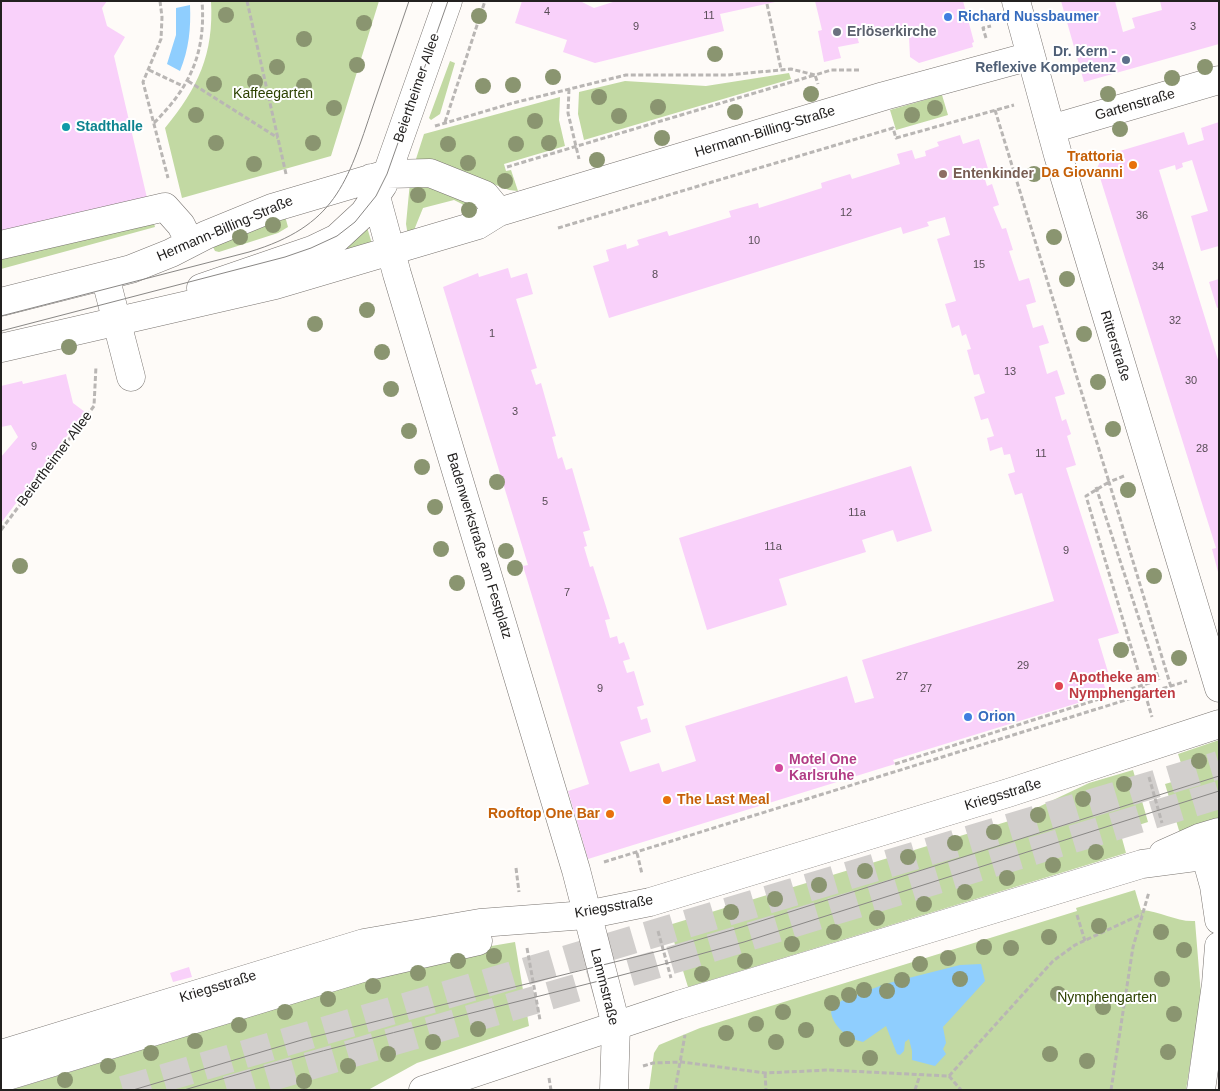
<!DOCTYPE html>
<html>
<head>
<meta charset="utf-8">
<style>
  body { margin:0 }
  #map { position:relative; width:1220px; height:1091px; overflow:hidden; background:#fefbf8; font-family:Helvetica,sans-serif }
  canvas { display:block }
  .frame { position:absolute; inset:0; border:2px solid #232120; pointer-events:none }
</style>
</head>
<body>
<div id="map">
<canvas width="1220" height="1091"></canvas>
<div class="frame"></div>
</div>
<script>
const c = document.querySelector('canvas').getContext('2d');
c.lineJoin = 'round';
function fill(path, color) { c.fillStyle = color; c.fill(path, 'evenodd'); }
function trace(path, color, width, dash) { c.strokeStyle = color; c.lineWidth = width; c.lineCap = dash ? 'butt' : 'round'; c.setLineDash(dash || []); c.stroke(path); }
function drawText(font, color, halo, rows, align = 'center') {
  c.font = font + ' Helvetica,sans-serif'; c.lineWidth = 4; c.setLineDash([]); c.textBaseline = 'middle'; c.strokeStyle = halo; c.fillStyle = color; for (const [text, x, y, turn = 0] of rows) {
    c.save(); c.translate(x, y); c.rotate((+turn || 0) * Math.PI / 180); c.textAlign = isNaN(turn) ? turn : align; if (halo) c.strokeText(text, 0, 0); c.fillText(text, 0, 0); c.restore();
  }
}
fill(new Path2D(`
  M 211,1 L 379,1 L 331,156 L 182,198 L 165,128 C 198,88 214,54 211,1 Z
  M 450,61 L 455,63 L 440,114 L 431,120 L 429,118 Z
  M 789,73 L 791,79 L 584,140 L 578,114 L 579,92 L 625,81 L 706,86 Z
  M 942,95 L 948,115 L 896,130 L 890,110 Z
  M 560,97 L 559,120 L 565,146 L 504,164 L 506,171 L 511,170 L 518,191 L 509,190 L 433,161 L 416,159 L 424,134 Z
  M 422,181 L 471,202 L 475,213 L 460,222 L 466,206 L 454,200 L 423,208 L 412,235 L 408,236 L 406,224 L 410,182 Z
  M 285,216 L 288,227 L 278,233 L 219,252 L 215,251 L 213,247 Z
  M 153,220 L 155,227 L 1,269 L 1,255 Z
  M 366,224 L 373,247 L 325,261 Z
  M 1219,740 L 1219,826 L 1181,837 L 1165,784 L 1186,778 L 1178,754 Z
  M 1133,770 L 1148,822 L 1120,831 L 1126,853 L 688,987 L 669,925 L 1009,821 L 1089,783 Z
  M 1135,890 L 1141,910 C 1161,911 1176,922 1195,921 L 1201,995 L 1186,1090 L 649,1090 L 654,1053 L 659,1045 L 700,1028 L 1077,911 L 1076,908 Z
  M 515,942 L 529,1026 L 417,1063 L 368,1090 L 11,1090 L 468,950 Z`), '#c2d9a3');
fill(new Path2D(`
  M 190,5 C 191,28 189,49 180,71 L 167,64 L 176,35 L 176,8 Z
  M 981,964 L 985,981 L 943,1027 L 946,1043 L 943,1049 L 946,1054 L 935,1066 L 912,1060 L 912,1051 L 909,1039 L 905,1042 L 904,1051 L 900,1055 L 897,1054 L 886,1026 L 863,1042 C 849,1039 833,1027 831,1012 L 841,1001 L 885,984 L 960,965 Z`), '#8fcefe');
fill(new Path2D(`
  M 1,1 L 107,1 L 102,8 L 107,26 L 125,37 L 114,56 L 147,198 L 1,233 Z
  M 522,1 L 580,1 L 594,8 L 616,1 L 775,2 L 720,14 L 724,31 L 595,63 L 563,52 L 567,40 L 515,23 Z
  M 815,1 L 963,1 L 974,42 L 972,43 L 973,47 L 919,63 L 910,57 L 909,37 L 856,33 L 859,43 L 838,47 L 841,58 L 824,62 L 818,31 L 822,30 Z
  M 1061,1 L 1115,1 L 1123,32 L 1135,28 L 1132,18 L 1162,10 L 1160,1 L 1219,1 L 1219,44 L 1084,82 Z
  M 1219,122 L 1219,246 L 1201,251 L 1191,216 L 1208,211 L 1192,160 L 1182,163 L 1183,167 L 1176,170 L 1175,165 L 1159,170 L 1219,363 L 1218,572 L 1212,549 L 1216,548 L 1097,168 L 1103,156 L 1184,132 L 1188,145 L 1204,140 L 1201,128 Z
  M 960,135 L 963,144 L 979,139 L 989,172 L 983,173 L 987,186 L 992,184 L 999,205 L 993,207 L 1002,229 L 1006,228 L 1013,250 L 1009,251 L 1019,281 L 1029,278 L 1036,302 L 1026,305 L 1033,328 L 1043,325 L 1049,343 L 1039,346 L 1047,374 L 1057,370 L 1065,394 L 1055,397 L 1062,421 L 1066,419 L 1071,434 L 1067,436 L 1076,465 L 1066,468 L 1119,633 L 1098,639 L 1108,672 L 1101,675 L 1107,694 L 893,760 L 895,764 L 588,859 L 568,791 L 589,784 L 523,566 L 528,565 L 443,287 L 478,273 L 479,277 L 508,268 L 511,278 L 527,273 L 533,294 L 516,299 L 537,368 L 531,370 L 536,385 L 541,383 L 556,436 L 552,437 L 558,459 L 562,457 L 566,470 L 572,468 L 590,530 L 583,532 L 587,546 L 584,547 L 590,567 L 593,566 L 610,619 L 605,620 L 610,638 L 617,636 L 619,644 L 624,642 L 630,659 L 623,661 L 627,673 L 634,671 L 644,705 L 637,707 L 641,720 L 647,718 L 651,732 L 620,742 L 630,772 L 659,763 L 662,772 L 696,761 L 685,726 L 847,676 L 855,703 L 874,698 L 862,660 L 1054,601 L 1022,493 L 1015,495 L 1008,474 L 1015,472 L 1010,454 L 1004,455 L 1002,447 L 990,451 L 987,438 L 994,436 L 988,418 L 981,420 L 974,397 L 985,393 L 979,374 L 974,375 L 967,350 L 971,349 L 966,334 L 962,336 L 959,325 L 952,328 L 945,304 L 956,301 L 937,239 L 950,235 L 945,217 L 927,222 L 929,226 L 903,234 L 901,227 L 609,318 L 593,266 L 609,261 L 606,250 L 626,244 L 627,249 L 639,245 L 637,240 L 667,231 L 669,236 L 731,217 L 729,211 L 758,203 L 759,208 L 822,188 L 821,183 L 850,174 L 852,179 L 900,164 L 897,154 L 912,150 L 915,159 L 926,156 L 925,151 L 939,146 L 937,142 Z
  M 1219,279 L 1219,307 L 1217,308 L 1209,282 Z
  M 66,374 L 73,403 L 85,412 L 1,523 L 1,457 L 18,437 L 11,425 L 1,427 L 1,386 L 22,381 L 23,384 Z
  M 911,466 L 932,531 L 897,542 L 893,530 L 862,540 L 866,552 L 779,579 L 787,605 L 707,630 L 679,538 Z
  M 189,967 L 192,977 L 173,982 L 170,973 Z`), '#f9d1fa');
trace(new Path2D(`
  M 123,1090 L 656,933 L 1219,765
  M 227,1090 L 665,962 L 1219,795`), '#d2cfcd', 28, [28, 14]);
const minor = new Path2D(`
  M 1016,1 L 1058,155 L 1219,688
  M 1051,129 L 1219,80
  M 371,178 L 397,274 L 576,870 L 616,1025 L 614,1090
  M 1,245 L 165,207 L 181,225 L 190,243
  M 105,276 L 131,377
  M 201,288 L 312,250 L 337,238 L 364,213 L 383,185 L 448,1
  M 1,302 L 131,269 L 171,253 L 206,235 L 272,208 L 387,174 L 430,173 L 485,195 L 499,212
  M 1,348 L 275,285 L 478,225 L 499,212 L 884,96 L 1031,56
  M 1206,857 L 1214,886 L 1219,920
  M 1201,1090 L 1216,984 L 1219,946`);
const major = new Path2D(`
  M 1163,854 L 1199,838 L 1219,832
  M 1,1054 L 364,943 L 480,923 L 586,915 L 650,902 L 1008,793 L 1219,724
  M 1,1078 L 369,966 L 478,941
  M 423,1090 L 678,1005 L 1142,864 L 1219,854`);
trace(minor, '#797470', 29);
trace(major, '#797470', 29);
trace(new Path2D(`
  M 160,1 L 162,17 L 161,39 L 143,82 L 168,178
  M 247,1 L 286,174
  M 767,4 L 781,69
  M 986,38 L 983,28 L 991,26
  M 149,70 L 185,87
  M 188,81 L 278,138
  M 569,89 L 568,113 L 579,159
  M 995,110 L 1109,482 L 1086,496 L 1152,717
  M 445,122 L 485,1
  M 154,123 C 190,87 206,53 202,1
  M 435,126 L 513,103 L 626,75 L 727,75 L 791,69 L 815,75 L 831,70 L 860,70
  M 507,167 L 815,75 L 818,84
  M 558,228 L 893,128 L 896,138 L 1014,105
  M 1124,476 L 1109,482 L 1171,687
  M 1096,487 L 1159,680
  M 1,530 L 94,406 L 96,366
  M 1149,777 L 1162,823
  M 637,853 L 642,874
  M 604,862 L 1187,681
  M 516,868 L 519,892
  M 1077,915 L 1085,941
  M 658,931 L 671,978
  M 527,948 L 540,1020
  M 643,1066 L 653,1063 L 682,1062 L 765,1073 L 829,1070 L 949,1076 L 1053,961 L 1075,945 L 1142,914
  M 765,1073 L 766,1090
  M 949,1076 L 961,1090
  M 549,1078 L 551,1090
  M 675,1090 L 685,1035
  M 915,1090 L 920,1075
  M 1111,1090 L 1133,947 L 1149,892`), '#b9b6b4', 3, [5, 2.5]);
trace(minor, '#fff', 28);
trace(major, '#fff', 28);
trace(new Path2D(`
  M 1,316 L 249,252 C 335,226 347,184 373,106 C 385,71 397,36 409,1
  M 1,331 L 285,257 L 311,248 L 337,236 L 355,222 L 376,196 L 387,174 L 448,1
  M 133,1090 L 305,1039 L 663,950 L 742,927 L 1219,776
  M 184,1090 C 369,1034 559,995 744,942 L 1219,791`), '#898785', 1);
trace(new Path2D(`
  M 895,764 L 1159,680`), '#b9b6b4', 3, [5, 2.5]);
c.fillStyle = '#8a9570';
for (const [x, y] of [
  [226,15],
  [479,16],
  [364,23],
  [304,39],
  [715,54],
  [357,65],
  [277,67],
  [1205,67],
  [553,77],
  [1172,78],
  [255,82],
  [214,84],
  [513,85],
  [304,86],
  [483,86],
  [811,94],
  [1108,94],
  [599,97],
  [658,107],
  [334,108],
  [935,108],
  [735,112],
  [196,115],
  [912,115],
  [619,116],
  [535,121],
  [1120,129],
  [662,138],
  [216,143],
  [313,143],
  [549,143],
  [448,144],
  [516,144],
  [597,160],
  [468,163],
  [254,164],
  [1034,174],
  [505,181],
  [418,195],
  [469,210],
  [273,225],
  [240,237],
  [1054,237],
  [1067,279],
  [367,310],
  [315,324],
  [1084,334],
  [69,347],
  [382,352],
  [1098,382],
  [391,389],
  [1113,429],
  [409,431],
  [422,467],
  [497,482],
  [1128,490],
  [435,507],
  [441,549],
  [506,551],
  [20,566],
  [515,568],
  [1154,576],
  [457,583],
  [1121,650],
  [1179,658],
  [1199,761],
  [1124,784],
  [1083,799],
  [1038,815],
  [994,832],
  [955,843],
  [1096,852],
  [908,857],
  [1053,865],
  [865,871],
  [1007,878],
  [819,885],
  [965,892],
  [775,899],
  [924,904],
  [731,912],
  [877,918],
  [1099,926],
  [834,932],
  [1161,932],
  [1049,937],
  [792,944],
  [984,947],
  [1011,948],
  [1184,950],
  [494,956],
  [948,958],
  [458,961],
  [745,961],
  [920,964],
  [418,973],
  [702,974],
  [960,979],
  [1162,979],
  [902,980],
  [373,986],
  [864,990],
  [887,991],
  [1058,994],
  [849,995],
  [328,999],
  [832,1003],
  [1103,1007],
  [285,1012],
  [783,1012],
  [1174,1014],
  [756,1024],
  [239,1025],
  [478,1029],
  [806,1030],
  [726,1033],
  [847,1039],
  [195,1041],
  [433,1042],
  [776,1042],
  [1168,1052],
  [151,1053],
  [388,1054],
  [1050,1054],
  [870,1058],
  [1087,1061],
  [108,1066],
  [348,1066],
  [65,1080],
  [304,1081]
]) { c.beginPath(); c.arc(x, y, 8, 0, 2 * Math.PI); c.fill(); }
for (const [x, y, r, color] of [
  [948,17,5,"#3f7fe0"],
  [837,32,5,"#6b7280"],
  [1126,60,5,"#5c6f8a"],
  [66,127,5,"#0f9aa8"],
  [1133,165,5,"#e8710a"],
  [943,174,5,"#8d6e63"],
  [1059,686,5,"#e0444e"],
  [968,717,5,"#3f7fe0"],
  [779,768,5,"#d1479c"],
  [667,800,5,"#e8710a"],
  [610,814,5,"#e8710a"]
]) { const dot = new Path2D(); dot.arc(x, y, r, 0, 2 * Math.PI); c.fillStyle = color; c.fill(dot); trace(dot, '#fff', 2); }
drawText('11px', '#584d56', null, [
  ["4",547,12],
  ["11",709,16],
  ["9",636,27],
  ["3",1193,27],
  ["12",846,213],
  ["36",1142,216],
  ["10",754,241],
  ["15",979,265],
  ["34",1158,267],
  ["8",655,275],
  ["32",1175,321],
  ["1",492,334],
  ["13",1010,372],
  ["30",1191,381],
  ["3",515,412],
  ["9",34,447],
  ["28",1202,449],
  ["11",1041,454],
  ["5",545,502],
  ["11a",857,513],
  ["11a",773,547],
  ["9",1066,551],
  ["7",567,593],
  ["29",1023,666],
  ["27",902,677],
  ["9",600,689],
  ["27",926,689]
]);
drawText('bold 14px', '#366cbe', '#fff', [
  ["Richard Nussbaumer",958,17],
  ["Orion",978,717]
], 'left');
drawText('bold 14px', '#5b616d', '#fff', [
  ["Erlöserkirche",847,32]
], 'left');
drawText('bold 14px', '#4e5e75', '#fff', [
  ["Dr. Kern -",1116,52],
  ["Reflexive Kompetenz",1116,68]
], 'right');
drawText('14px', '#232120', '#fff', [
  ["Beiertheimer Allee",417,88,-71],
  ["Gartenstraße",1135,105,-16],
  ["Hermann-Billing-Straße",765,132,-17],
  ["Hermann-Billing-Straße",225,229,-23],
  ["Ritterstraße",1115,346,73],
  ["Beiertheimer Allee",55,459,-53],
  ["Badenwerkstraße am Festplatz",479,546,73],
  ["Kriegsstraße",1003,795,-17],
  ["Kriegsstraße",614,907,-10],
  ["Kriegsstraße",218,987,-17],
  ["Lammstraße",604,987,76]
]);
drawText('14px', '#2c4100', '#fff', [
  ["Kaffeegarten",273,94],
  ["Nymphengarten",1107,998]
]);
drawText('bold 14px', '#0d838f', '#fff', [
  ["Stadthalle",76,127]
], 'left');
drawText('bold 14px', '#c56008', '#fff', [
  ["Trattoria",1123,157],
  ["Da Giovanni",1123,173],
  ["The Last Meal",677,800,"left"],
  ["Rooftop One Bar",600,814]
], 'right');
drawText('bold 14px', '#785e54', '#fff', [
  ["Entenkinder",953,174]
], 'left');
drawText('bold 14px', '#be3a42', '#fff', [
  ["Apotheke am",1069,678],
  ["Nymphengarten",1069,694]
], 'left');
drawText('bold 14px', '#b23c85', '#fff', [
  ["Motel One",789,760],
  ["Karlsruhe",789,776]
], 'left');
</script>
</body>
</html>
